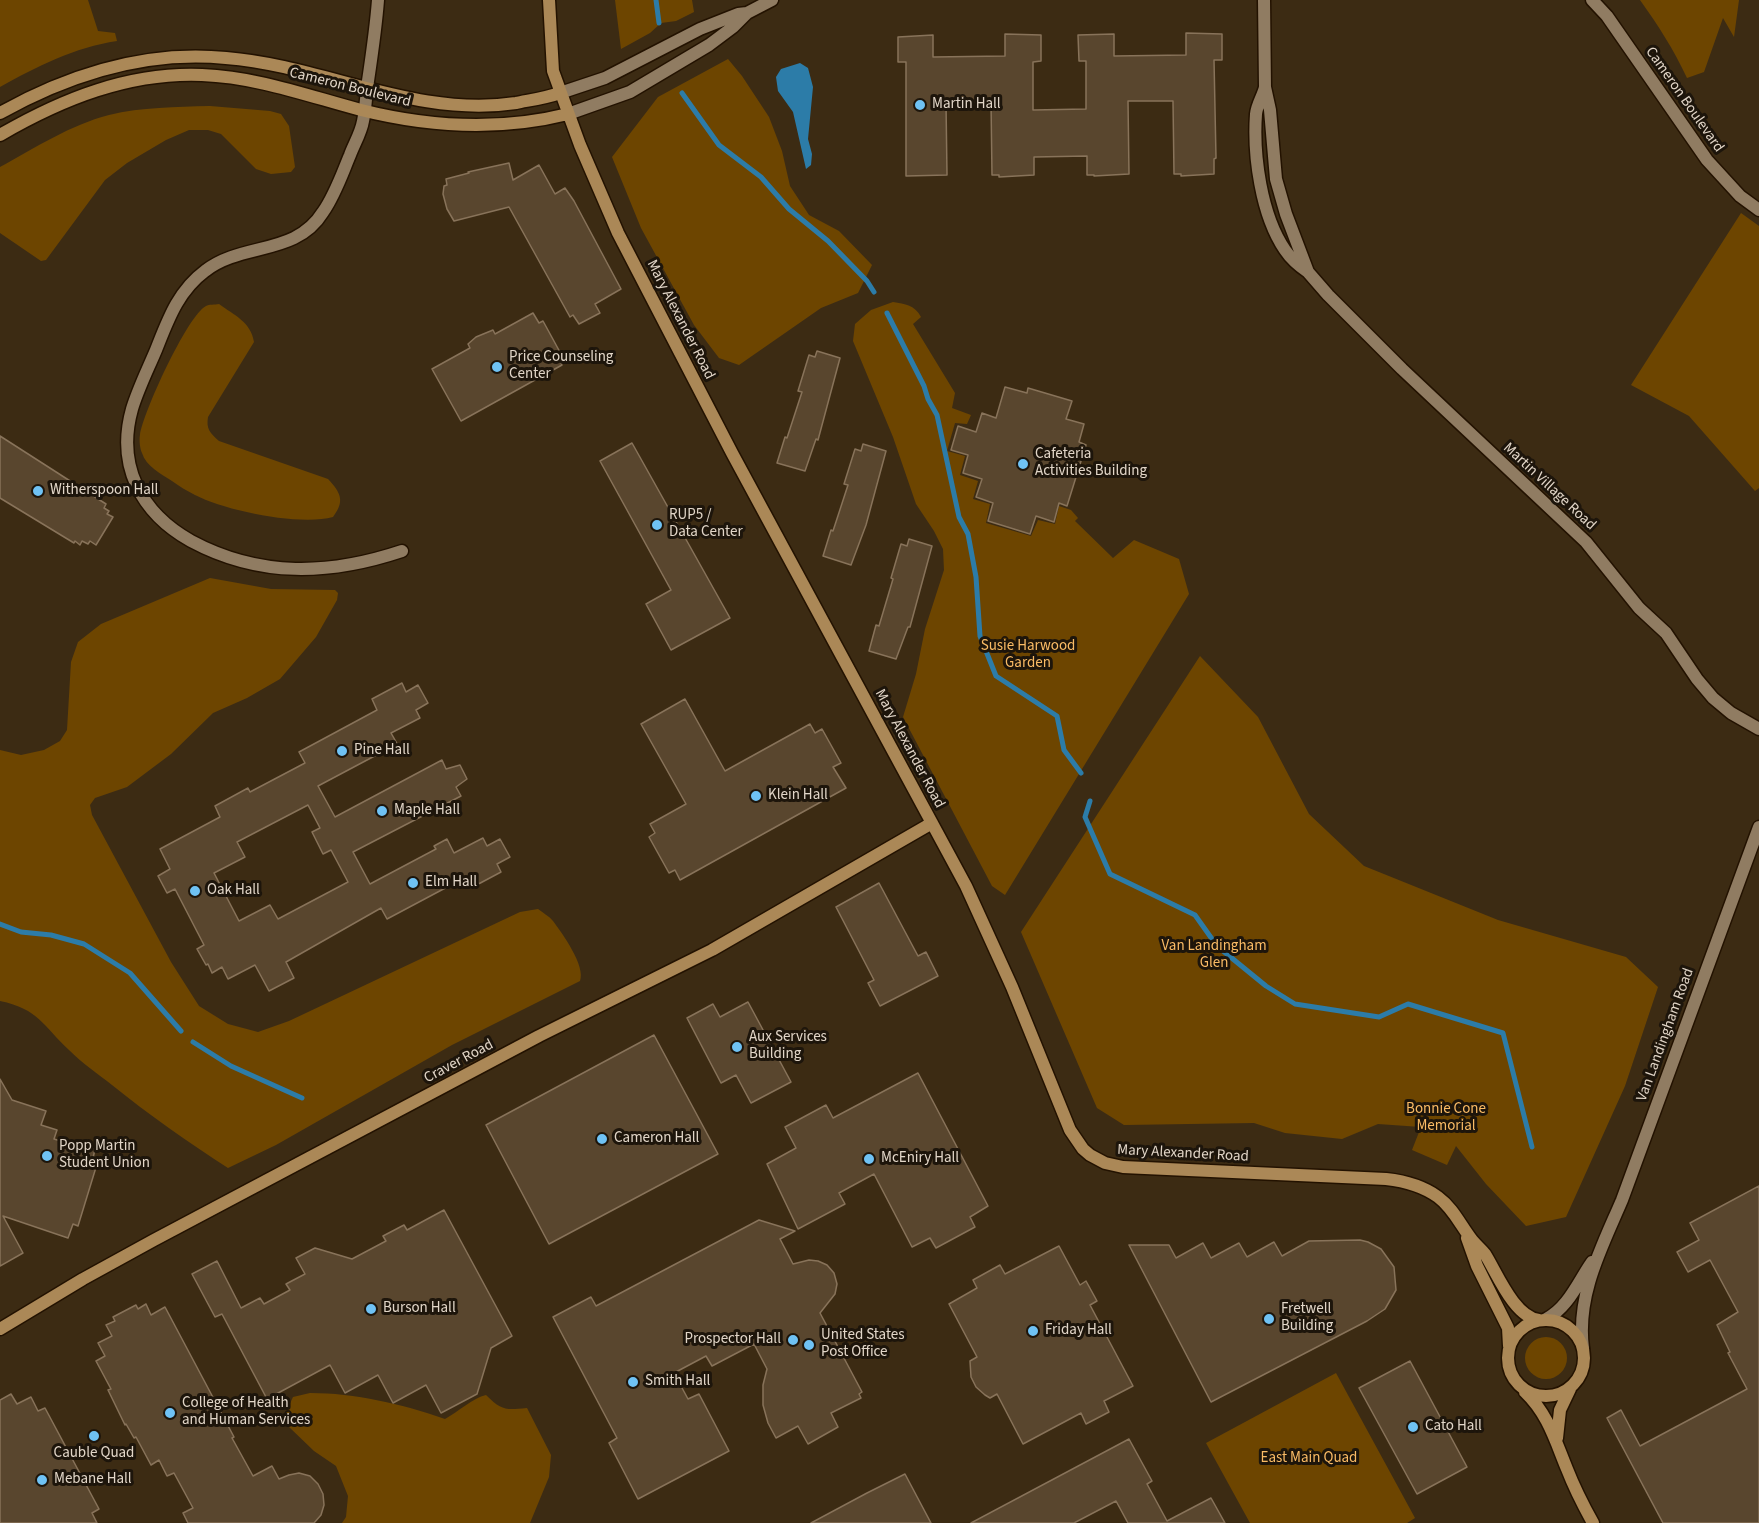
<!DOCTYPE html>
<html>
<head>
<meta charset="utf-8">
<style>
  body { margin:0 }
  canvas { display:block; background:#3c2b13 }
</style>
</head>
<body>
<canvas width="1759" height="1523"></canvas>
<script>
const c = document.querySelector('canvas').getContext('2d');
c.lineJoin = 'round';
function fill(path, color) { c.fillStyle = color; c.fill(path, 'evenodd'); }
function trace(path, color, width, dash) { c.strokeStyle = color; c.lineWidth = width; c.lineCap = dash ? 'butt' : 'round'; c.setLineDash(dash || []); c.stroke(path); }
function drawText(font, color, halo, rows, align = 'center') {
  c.font = font + ' "Source Sans 3",sans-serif'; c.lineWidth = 6; c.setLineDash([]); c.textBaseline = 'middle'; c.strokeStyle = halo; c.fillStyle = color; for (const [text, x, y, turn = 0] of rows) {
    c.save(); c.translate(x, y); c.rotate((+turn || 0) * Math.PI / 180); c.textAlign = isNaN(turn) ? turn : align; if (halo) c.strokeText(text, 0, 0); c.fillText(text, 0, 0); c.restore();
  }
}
fill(new Path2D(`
  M 0,0 L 88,0 L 98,31 L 115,33 L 117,41 C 75,47 36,67 0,87 Z
  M 615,0 L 692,0 L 694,12 L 676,21 L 661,23 L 650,33 L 621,49 Z
  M 1640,0 L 1739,0 L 1734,37 L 1723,18 L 1704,72 L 1687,78 C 1674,50 1658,25 1640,0 Z
  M 728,59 L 742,76 L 769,117 L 782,151 L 790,186 L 809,215 L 839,231 L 872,265 L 858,293 L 821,308 L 739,365 L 719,358 L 694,325 L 641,228 L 612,157 L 658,97 Z
  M 210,106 L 270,111 L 281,114 L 289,126 L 295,167 L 291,172 L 271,174 L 256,169 L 221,134 L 208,130 L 189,130 L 166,140 L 127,163 L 105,180 L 46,260 L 41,261 L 0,233 L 0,167 C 35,148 70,125 109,115 C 142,107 176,107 210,106 Z
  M 1741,213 L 1759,226 L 1759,488 L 1755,491 L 1689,416 L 1631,385 Z
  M 893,302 C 905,304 915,305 921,317 L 913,324 L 955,393 L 952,408 L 971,415 L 967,424 L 955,423 L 947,451 L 965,456 L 960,475 L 978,481 L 973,499 L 990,504 L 986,523 L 1031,536 L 1038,520 L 1055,524 L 1059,506 L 1071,510 L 1078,518 L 1075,521 L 1113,558 L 1134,540 L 1179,559 L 1189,594 L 1005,895 L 992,886 L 903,717 L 916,674 L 925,629 L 944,570 L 943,549 L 934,531 L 916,504 L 893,437 L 853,341 L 855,324 L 871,310 Z
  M 219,304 C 234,315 251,322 254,342 L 208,417 C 206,429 210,433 219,441 L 328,479 C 341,493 345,501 333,517 C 300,526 226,511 195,495 C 187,491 179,486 172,481 C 161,474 146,466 142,453 C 140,449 139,440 140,435 C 143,413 187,316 206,306 C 209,304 215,305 219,304 Z
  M 210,578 L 271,589 L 335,590 L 338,593 L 337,600 L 316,637 L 280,679 L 247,698 L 213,713 L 171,754 L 127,787 L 95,798 L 90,805 L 92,815 L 171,962 L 199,1006 L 228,1024 L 258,1032 L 289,1021 L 520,912 L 538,909 C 543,913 549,916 553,921 C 562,933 586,966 580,981 L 452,1045 L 276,1145 L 228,1168 C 188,1142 149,1115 112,1085 C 98,1074 82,1063 69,1050 C 43,1026 39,1009 0,1001 L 0,750 L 21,755 L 44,750 L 60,741 L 67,730 L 71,662 L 78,642 L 101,624 Z
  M 1200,656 L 1258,717 L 1309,814 L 1364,866 L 1498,920 L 1626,957 L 1658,987 L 1625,1086 L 1566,1217 L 1526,1226 L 1486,1184 L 1456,1146 L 1447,1165 L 1412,1150 L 1421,1127 L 1378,1124 L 1342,1139 L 1285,1133 L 1254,1123 L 1124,1125 L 1097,1108 L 1021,932 Z
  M1525 1358a21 21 0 1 1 42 0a21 21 0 1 1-42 0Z
  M 1336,1373 L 1415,1518 L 1407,1523 L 1250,1523 L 1206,1443 Z
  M 310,1393 C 355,1393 402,1404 445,1419 C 458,1412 473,1398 486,1395 C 502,1411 506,1410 527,1408 L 551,1455 L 549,1477 L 530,1523 L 342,1523 L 346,1517 L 348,1496 L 336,1466 L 314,1451 L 288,1426 L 285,1414 L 293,1397 Z`), '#6d4500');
fill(new Path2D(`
  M 800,63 L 808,68 L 813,87 L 808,139 L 812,154 L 811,165 L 806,169 L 793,112 L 778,91 L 776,77 L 781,69 Z`), '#2c7ca8');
trace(new Path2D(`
  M 656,0 L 659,23
  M 682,93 L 719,145 L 761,177 L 789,209 L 828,241 L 867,281 L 874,292
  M 887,313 L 924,386 L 928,399 L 937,415 L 959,517 L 968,534 L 976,577 L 980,636 L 996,676 L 1057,716 L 1064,750 L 1081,773
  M 1090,801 L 1085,817 L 1110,874 L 1195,915 L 1217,946 L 1266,986 L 1295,1004 L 1379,1017 L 1408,1004 L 1503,1033 L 1532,1147
  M 0,924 L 21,932 L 51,935 L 84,944 L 130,973 L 181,1031
  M 193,1042 L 231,1066 L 302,1098`), '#2c7ca8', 5);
const building = new Path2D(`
  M 1186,33 L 1222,34 L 1222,60 L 1214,60 L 1216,158 L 1214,159 L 1214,174 L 1181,176 L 1181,174 L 1174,174 L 1173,101 L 1128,101 L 1129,174 L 1094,176 L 1094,175 L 1087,175 L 1087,156 L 1034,157 L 1034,175 L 999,177 L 999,175 L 992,175 L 991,102 L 946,103 L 947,175 L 906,176 L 906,62 L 898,62 L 898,37 L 933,35 L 933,57 L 1005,56 L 1005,34 L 1041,35 L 1041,61 L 1033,62 L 1033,110 L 1086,109 L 1086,61 L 1079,61 L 1078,35 L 1114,34 L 1114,56 L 1186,55 Z
  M 509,163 L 513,180 L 539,165 L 555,194 L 565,188 L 574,201 L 621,289 L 595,304 L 600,313 L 579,324 L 573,315 L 570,317 L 509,207 L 454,221 L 447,209 L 443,194 L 444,186 L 447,185 L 446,179 L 469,173 L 468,172 Z
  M 533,313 L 539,323 L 543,321 L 561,354 L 557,356 L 562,365 L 461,421 L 432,369 L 470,348 L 468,344 L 476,337 L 493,330 L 495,334 Z
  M 817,351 L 840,358 L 818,440 L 816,439 L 805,471 L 777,463 L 785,437 L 787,438 L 802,392 L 798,391 L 809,355 L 815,357 Z
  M 1005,387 L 1027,393 L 1028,388 L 1072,401 L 1066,419 L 1084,424 L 1079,442 L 1086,445 L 1067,506 L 1059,503 L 1054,522 L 1036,516 L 1030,534 L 988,521 L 993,503 L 976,497 L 982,479 L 963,473 L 968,455 L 951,450 L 958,426 L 976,432 L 982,413 L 996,418 Z
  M 0,436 L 106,504 L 104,508 L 109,511 L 107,514 L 113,517 L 96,545 L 90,541 L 88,544 L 82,541 L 80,545 L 75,541 L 74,543 L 0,498 Z
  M 632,443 L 730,618 L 671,650 L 646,604 L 671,590 L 600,461 Z
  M 863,444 L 886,451 L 866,525 L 851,565 L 823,556 L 831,530 L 833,531 L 848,485 L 844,484 L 855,449 L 861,451 Z
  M 909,539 L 932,546 L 910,627 L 908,627 L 896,659 L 869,651 L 876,625 L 879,626 L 893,579 L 891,578 L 901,544 L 907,546 Z
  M 402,683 L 406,692 L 418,685 L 428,703 L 416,710 L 420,718 L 391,733 L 399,747 L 386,754 L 384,751 L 318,786 L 335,817 L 442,760 L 446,769 L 460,765 L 467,779 L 456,787 L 461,796 L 353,852 L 370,884 L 436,849 L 434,846 L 447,839 L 454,853 L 483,838 L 487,846 L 500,839 L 510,857 L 497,864 L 501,872 L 471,888 L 466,877 L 387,919 L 381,908 L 286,962 L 294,978 L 269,991 L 255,965 L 228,979 L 222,967 L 212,973 L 208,964 L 206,965 L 197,949 L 204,945 L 175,889 L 167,893 L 158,876 L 170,869 L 160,849 L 220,817 L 215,806 L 248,788 L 250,792 L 305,763 L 299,752 L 377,710 L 372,699 ZM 308,805 L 320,828 L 312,832 L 323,854 L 331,850 L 348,882 L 278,919 L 270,905 L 239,921 L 214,873 L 245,857 L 237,842 Z
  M 685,699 L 725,771 L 810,724 L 815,733 L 822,729 L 841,763 L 833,767 L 846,788 L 680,880 L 675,870 L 669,873 L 649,837 L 655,833 L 650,824 L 686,804 L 641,724 Z
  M 879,883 L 918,956 L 926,952 L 938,976 L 880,1006 L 868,983 L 874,980 L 836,907 Z
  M 748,1002 L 791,1082 L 751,1103 L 736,1075 L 721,1083 L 687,1018 L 713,1004 L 720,1017 Z
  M 654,1035 L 718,1154 L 549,1244 L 486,1125 Z
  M 918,1073 L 988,1206 L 970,1217 L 975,1227 L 936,1248 L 930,1238 L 912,1247 L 874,1174 L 839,1193 L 845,1204 L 798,1229 L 767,1164 L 796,1148 L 785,1127 L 826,1105 L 833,1118 Z
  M 0,1079 L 12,1100 L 46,1111 L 41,1125 L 57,1130 L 54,1139 L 81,1147 L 82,1144 L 95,1149 L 92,1163 L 97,1164 L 78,1226 L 73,1224 L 68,1238 L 3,1216 L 23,1253 L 0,1266 Z
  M 1759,1186 L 1759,1523 L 1663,1523 L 1607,1418 L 1621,1410 L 1640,1446 L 1747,1389 L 1728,1353 L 1730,1352 L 1717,1325 L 1738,1312 L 1710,1260 L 1688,1272 L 1677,1252 L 1699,1240 L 1690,1223 Z
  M 444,1210 L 512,1336 L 491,1348 L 477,1394 L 441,1413 L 426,1385 L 393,1403 L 378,1375 L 345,1393 L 330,1365 L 267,1399 L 222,1314 L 215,1317 L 192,1274 L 217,1261 L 241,1308 L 260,1298 L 264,1304 L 290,1290 L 286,1284 L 305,1274 L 296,1258 L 315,1248 L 352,1259 L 386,1241 L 383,1236 L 404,1225 L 407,1230 Z
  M 759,1220 L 795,1231 L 780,1239 L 793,1264 L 809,1260 L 818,1261 L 827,1265 L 834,1273 L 837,1284 L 835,1294 L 820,1313 L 862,1392 L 859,1394 L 861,1398 L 831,1413 L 838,1427 L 808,1444 L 798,1426 L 776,1438 L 768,1423 L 763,1405 L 763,1385 L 767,1369 L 754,1344 L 712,1366 L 706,1356 L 674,1373 L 688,1399 L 699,1394 L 729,1451 L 638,1499 L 609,1443 L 617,1438 L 553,1317 L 591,1297 L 596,1306 Z
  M 1360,1240 L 1368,1242 L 1381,1249 L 1394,1267 L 1396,1290 L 1385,1309 L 1367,1321 L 1211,1402 L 1129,1245 L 1169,1245 L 1176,1258 L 1203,1243 L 1211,1258 L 1239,1243 L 1247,1257 L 1274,1242 L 1282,1256 L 1309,1241 Z
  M 1059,1246 L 1080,1285 L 1086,1281 L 1097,1301 L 1090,1305 L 1133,1386 L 1104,1401 L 1109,1412 L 1086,1424 L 1081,1413 L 1023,1444 L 997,1394 L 990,1398 L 985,1395 L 976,1387 L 971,1377 L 970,1361 L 977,1357 L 949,1304 L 977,1288 L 973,1280 L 1000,1265 L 1005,1274 Z
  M 146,1304 L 151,1315 L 165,1307 L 234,1437 L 232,1438 L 253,1476 L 272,1466 L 279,1479 L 289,1475 L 299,1473 L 310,1476 L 318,1484 L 323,1494 L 324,1505 L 321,1515 L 314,1523 L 188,1523 L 183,1513 L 193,1508 L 174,1473 L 167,1476 L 159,1460 L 151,1465 L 136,1437 L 134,1438 L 126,1424 L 125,1425 L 108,1390 L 111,1389 L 96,1361 L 105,1356 L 98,1343 L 112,1336 L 106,1325 L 115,1321 L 113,1317 L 136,1305 L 138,1309 Z
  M 1410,1361 L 1467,1467 L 1417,1494 L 1359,1388 Z
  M 11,1394 L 17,1404 L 31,1397 L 38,1411 L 45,1408 L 99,1509 L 92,1513 L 97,1523 L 0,1523 L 0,1400 Z
  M 1129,1439 L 1152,1481 L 1147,1484 L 1167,1521 L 1211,1498 L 1225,1523 L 1128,1523 L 1116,1501 L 1074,1523 L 971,1523 Z
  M 905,1474 L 931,1523 L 811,1523 L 867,1493 Z`);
fill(building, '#59462e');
trace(building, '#88735a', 1.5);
const street = new Path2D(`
  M 378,0 C 376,27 372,54 368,81 C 366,94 366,108 363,121 C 361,133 354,144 350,155 C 342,174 335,195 323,212 C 296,256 242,242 205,271 C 178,291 168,320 156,350 C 148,369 138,389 132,409 C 116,466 141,513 191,541 C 260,578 330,575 402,551
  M 1264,0 L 1265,87 L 1270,110 L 1276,179 L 1286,214 L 1308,272 C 1299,266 1291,259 1285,250 C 1261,215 1253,155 1256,114 C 1257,104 1263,96 1265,87
  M 1592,0 L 1607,16 L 1707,160 L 1740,196 L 1759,210
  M 560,93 L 605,78 L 700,29 L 738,14 L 747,13 L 772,0
  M 568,114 L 630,92 L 709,45 L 733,27 L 747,13
  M 1308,272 L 1328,295 L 1402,369 L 1586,542 L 1639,608 L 1666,633 L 1697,679 L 1713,698 L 1731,713 L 1759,729
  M 1546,1319 C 1568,1308 1578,1282 1592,1262
  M 1583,1348 C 1576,1295 1602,1247 1622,1200 L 1759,827`);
const secondary = new Path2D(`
  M 549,0 L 553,71 L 580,145 L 618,233 L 732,453 L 966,886 L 1012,987 L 1070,1130 L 1083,1149 L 1090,1155 L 1105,1163 L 1123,1167 L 1386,1179 C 1404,1181 1423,1186 1438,1197 C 1453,1208 1461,1226 1472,1240 C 1476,1245 1481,1249 1485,1254 C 1497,1273 1514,1317 1539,1320
  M 0,113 C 70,74 145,50 226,58 C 325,66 415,118 516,103 C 531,100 546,98 560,93
  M 0,135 C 62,99 129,72 202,75 C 257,77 308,96 361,110 C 429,127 500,131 568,114
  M 1467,1238 L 1477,1266 L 1508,1328 L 1509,1346
  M1508 1358a38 38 0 1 1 76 0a38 38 0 1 1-76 0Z
  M 0,1329 L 83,1279 L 154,1240 L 539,1036 L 712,950 L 932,823
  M 1525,1392 C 1548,1414 1555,1440 1567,1469 C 1574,1487 1583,1505 1593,1523
  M 1557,1438 L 1560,1410 L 1570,1389`);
trace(street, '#231200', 15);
trace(secondary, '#231200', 15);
trace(street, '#907c62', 12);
trace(secondary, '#ab8857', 12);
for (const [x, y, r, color] of [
  [920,105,6,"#6fc2f4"],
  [497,367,6,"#6fc2f4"],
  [1023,464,6,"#6fc2f4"],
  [38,491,6,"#6fc2f4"],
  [657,525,6,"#6fc2f4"],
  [342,751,6,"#6fc2f4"],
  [756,796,6,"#6fc2f4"],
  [382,811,6,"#6fc2f4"],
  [413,883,6,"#6fc2f4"],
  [195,891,6,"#6fc2f4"],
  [737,1047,6,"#6fc2f4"],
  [602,1139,6,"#6fc2f4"],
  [47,1156,6,"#6fc2f4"],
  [869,1159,6,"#6fc2f4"],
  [371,1309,6,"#6fc2f4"],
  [1269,1319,6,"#6fc2f4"],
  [1033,1331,6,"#6fc2f4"],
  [793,1340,6,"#6fc2f4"],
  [809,1345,6,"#6fc2f4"],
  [633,1382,6,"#6fc2f4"],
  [170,1413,6,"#6fc2f4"],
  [1413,1427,6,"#6fc2f4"],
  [94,1436,6,"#6fc2f4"],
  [42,1480,6,"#6fc2f4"]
]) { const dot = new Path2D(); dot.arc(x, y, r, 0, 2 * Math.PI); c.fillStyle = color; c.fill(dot); trace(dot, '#1d150b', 2); }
drawText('15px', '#e2d6c8', '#1d150b', [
  ["Cameron Boulevard",350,88,14],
  ["Cameron Boulevard",1684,100,55],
  ["Mary Alexander Road",680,320,63],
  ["Martin Village Road",1549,487,43],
  ["Mary Alexander Road",909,749,62],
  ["Van Landingham Road",1666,1035,-70],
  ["Craver Road",459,1062,-28],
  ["Mary Alexander Road",1183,1154,3]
]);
drawText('15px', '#e2d6c8', '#1d150b', [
  ["Martin Hall",932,105],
  ["Price Counseling",509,358],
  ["Center",509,375],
  ["Cafeteria",1035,455],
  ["Activities Building",1035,472],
  ["Witherspoon Hall",50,491],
  ["RUP5 /",669,516],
  ["Data Center",669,533],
  ["Pine Hall",354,751],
  ["Klein Hall",768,796],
  ["Maple Hall",394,811],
  ["Elm Hall",425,883],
  ["Oak Hall",207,891],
  ["Aux Services",749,1038],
  ["Building",749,1055],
  ["Cameron Hall",614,1139],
  ["Popp Martin",59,1147],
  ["Student Union",59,1164],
  ["McEniry Hall",881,1159],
  ["Burson Hall",383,1309],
  ["Fretwell",1281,1310],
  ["Building",1281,1327],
  ["Friday Hall",1045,1331],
  ["United States",821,1336],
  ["Post Office",821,1353],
  ["Prospector Hall",781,1340,"right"],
  ["Smith Hall",645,1382],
  ["College of Health",182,1404],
  ["and Human Services",182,1421],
  ["Cato Hall",1425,1427],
  ["Cauble Quad",94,1454,"center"],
  ["Mebane Hall",54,1480]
], 'left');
drawText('15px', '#fabb65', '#1d150b', [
  ["Susie Harwood",1028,647],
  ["Garden",1028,664],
  ["Van Landingham",1214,947],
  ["Glen",1214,964],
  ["Bonnie Cone",1446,1110],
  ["Memorial",1446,1127],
  ["East Main Quad",1309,1459]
]);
</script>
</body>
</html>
